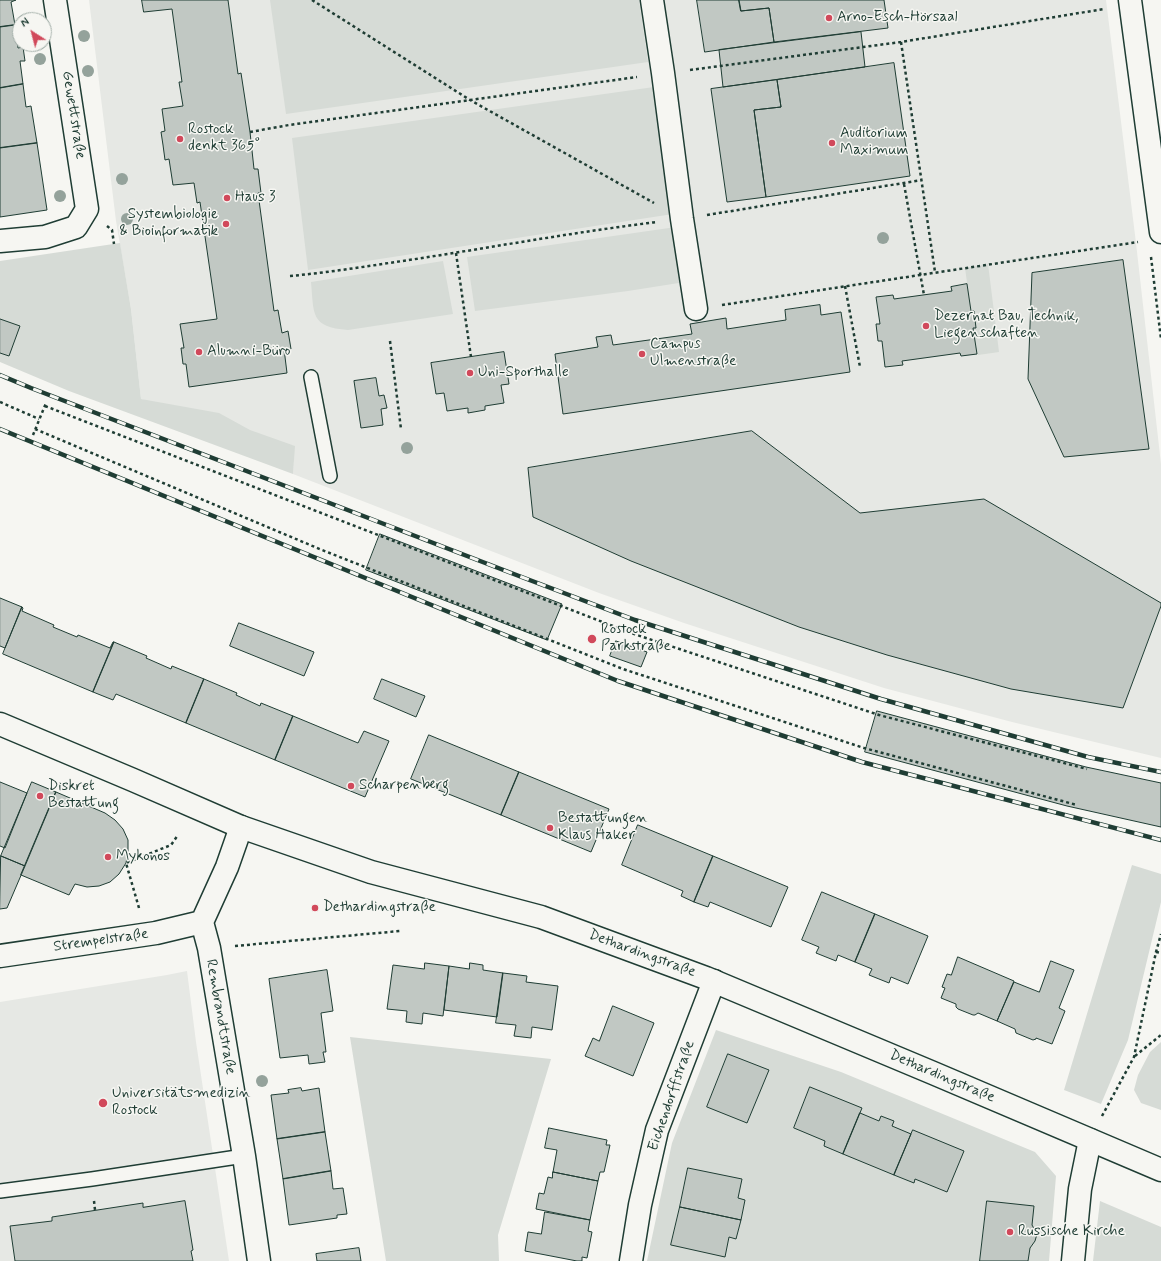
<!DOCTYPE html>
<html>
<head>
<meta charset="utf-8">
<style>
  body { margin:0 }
  #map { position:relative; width:1161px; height:1261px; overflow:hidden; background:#f6f6f2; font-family:Mynerve,sans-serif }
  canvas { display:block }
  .north { position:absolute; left:12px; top:12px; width:40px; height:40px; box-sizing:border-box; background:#f6f6f2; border:1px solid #a0aca6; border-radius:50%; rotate:324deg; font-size:11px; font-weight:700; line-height:16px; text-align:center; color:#1f3d34 }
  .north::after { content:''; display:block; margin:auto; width:14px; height:18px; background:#d1495b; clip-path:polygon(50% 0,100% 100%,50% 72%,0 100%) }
</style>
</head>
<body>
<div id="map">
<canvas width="1161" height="1261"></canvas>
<div class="north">N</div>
</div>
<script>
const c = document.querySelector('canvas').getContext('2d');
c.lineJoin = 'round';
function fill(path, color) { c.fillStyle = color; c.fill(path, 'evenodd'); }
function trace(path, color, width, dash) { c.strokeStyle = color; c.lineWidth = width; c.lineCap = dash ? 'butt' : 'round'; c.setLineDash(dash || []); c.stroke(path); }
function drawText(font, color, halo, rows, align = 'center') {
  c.font = font + ' Mynerve,sans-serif'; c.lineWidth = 3; c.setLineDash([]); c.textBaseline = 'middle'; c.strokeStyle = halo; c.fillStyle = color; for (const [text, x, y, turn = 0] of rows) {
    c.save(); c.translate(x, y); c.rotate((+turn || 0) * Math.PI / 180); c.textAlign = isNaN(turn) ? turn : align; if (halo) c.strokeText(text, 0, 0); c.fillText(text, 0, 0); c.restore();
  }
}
fill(new Path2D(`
  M 89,0 L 1106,0 L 1136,243 L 1161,464 L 1161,758 L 1012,722 L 884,688 L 684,623 L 599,593 L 293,474 L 294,446 L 141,399 L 131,309 L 116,221 Z
  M 187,971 L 196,1042 L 229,1261 L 0,1261 L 0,1002 L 167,975 Z`), '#e6e8e4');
fill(new Path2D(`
  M 270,0 L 639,0 L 648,62 L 286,114 Z
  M 654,87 L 673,214 L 308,270 L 292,138 Z
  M 676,227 L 685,282 L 628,291 L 475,311 L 467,257 Z
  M 120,243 L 131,309 L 141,399 L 219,413 L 250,430 L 295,446 L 293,474 L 69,391 L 0,362 L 0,261 Z
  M 443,261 L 453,314 L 348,330 C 310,327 314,314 311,282 Z
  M 988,264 L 999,352 L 978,355 L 977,354 L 973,328 L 976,327 L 974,311 L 971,311 L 965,268 Z
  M 1132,865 L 1161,874 L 1161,902 L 1128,1040 L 1101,1104 L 1064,1090 Z
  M 716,1030 L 841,1072 L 1035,1152 L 1056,1176 L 1049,1261 L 647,1261 L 672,1143 Z
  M 350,1037 L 551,1059 L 498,1235 L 499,1261 L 386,1261 Z
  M 1161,1042 L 1161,1110 L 1141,1103 L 1134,1090 L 1138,1075 L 1150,1052 Z
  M 1100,1201 L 1161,1227 L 1161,1261 L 1093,1261 Z`), '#d6dbd6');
const building = new Path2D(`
  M 0,0 L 16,0 L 11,2 L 15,25 L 0,27 Z
  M 142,0 L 228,0 L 238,74 L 241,73 L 250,132 L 254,169 L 258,169 L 261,193 L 258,193 L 274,311 L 278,310 L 282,333 L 288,331 L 291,349 L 284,349 L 287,373 L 189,387 L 186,364 L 183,364 L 181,348 L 184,348 L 180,324 L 217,319 L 200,202 L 197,203 L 194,183 L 173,185 L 169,159 L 165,160 L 163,145 L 161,132 L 165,131 L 162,109 L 183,106 L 179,82 L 182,82 L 172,9 L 144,12 Z
  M 697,0 L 739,0 L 741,11 L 769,8 L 774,42 L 705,52 Z
  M 739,0 L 884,0 L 888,28 L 774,42 L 769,8 L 741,11 Z
  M 15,25 L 18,48 L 23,47 L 25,61 L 20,61 L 23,84 L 0,88 L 0,27 Z
  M 861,32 L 865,67 L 723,87 L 719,50 Z
  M 894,63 L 910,176 L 766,197 L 754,110 L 781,107 L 777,80 Z
  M 777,80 L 781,107 L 754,110 L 766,197 L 727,202 L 711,89 Z
  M 23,84 L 26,107 L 31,106 L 37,143 L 0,148 L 0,88 Z
  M 37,143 L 47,210 L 0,217 L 0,148 Z
  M 1123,260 L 1149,449 L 1064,457 L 1028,379 L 1032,273 Z
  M 967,284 L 971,311 L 974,311 L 976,328 L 973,328 L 977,354 L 961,356 L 960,353 L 902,361 L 903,365 L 885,367 L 882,341 L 878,341 L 876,324 L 880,324 L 876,297 L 893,295 L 894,299 L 952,291 L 951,287 Z
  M 820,305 L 821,315 L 841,312 L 850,372 L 563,414 L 555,354 L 598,347 L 596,337 L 611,335 L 613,345 L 692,334 L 690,324 L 726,318 L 727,329 L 786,320 L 785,310 Z
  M 0,319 L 20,326 L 9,356 L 0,353 Z
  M 504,352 L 509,384 L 501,385 L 504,403 L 485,406 L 485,410 L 468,413 L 468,408 L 447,411 L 444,393 L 436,394 L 431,363 Z
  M 376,378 L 379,396 L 384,395 L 387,408 L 381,409 L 383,425 L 361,428 L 354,381 Z
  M 752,431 L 860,513 L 984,499 L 1161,603 L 1161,606 L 1123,708 L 1011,689 L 887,655 L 799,627 L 631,561 L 533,517 L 528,468 Z
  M 380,534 L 562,604 L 547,640 L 366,570 Z
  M 0,598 L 22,607 L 5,648 L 0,646 Z
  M 22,607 L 23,608 L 22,611 L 54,625 L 53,627 L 77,637 L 78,635 L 110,648 L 113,642 L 114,642 L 93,692 L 3,654 Z
  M 239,623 L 314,652 L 304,676 L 230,646 Z
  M 616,641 L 647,652 L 641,667 L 610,656 Z
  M 114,642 L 147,656 L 146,658 L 171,669 L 172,666 L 204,679 L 186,723 L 116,694 L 113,700 L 93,692 Z
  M 204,679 L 237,693 L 236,695 L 260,706 L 261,703 L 293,716 L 275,760 L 186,723 Z
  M 382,679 L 425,696 L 416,717 L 374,699 Z
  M 877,711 L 1086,767 L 1161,783 L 1161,827 L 1067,806 L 865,752 Z
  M 293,716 L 358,743 L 364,731 L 389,741 L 365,797 L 275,760 Z
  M 429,735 L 519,772 L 501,815 L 411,779 Z
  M 519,772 L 609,809 L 591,852 L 501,815 Z
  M 0,782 L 27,793 L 5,848 L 0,846 Z
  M 32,782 L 56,792 L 25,866 L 1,856 Z
  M 56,792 L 105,813 L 115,820 L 123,829 L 128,840 L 128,852 L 126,863 L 119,874 L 110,882 L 99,886 L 87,887 L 75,884 L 69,895 L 21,875 Z
  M 638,825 L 713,856 L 694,902 L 681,896 L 683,891 L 622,865 Z
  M 1,856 L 25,866 L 7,908 L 0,909 Z
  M 713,856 L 788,887 L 771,927 L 710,902 L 708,907 L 694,902 Z
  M 822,892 L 875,914 L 855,962 L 838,955 L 836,961 L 816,953 L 819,947 L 802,940 Z
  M 875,914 L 928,936 L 908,984 L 891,977 L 889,983 L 869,975 L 872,969 L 855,962 Z
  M 958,957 L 1014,981 L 997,1021 L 978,1013 L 975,1015 L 973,1015 L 958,1009 L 956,1007 L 956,1004 L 941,998 L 945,988 L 942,987 L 947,974 L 951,975 Z
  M 1051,961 L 1074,970 L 1059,1008 L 1065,1011 L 1052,1044 L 1036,1038 L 1036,1039 L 1033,1040 L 1016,1033 L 1015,1029 L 997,1021 L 1014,982 L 1039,992 Z
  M 425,963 L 449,966 L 443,1016 L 423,1013 L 422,1024 L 406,1022 L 407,1011 L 387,1009 L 393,965 L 424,969 Z
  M 470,963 L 483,965 L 483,970 L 503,973 L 497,1017 L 444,1010 L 449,966 L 469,969 Z
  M 327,970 L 333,1011 L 321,1013 L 326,1052 L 323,1052 L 325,1062 L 309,1064 L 308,1055 L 280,1058 L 269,979 Z
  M 503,973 L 527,976 L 526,982 L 558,986 L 552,1030 L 532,1027 L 531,1038 L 514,1036 L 516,1025 L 496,1023 Z
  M 613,1006 L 654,1023 L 633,1076 L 585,1056 L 593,1038 L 599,1041 Z
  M 728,1054 L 769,1070 L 747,1123 L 707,1107 Z
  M 810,1087 L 862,1108 L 843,1154 L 824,1146 L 825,1141 L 794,1128 Z
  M 301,1088 L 302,1091 L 319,1088 L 325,1132 L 277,1139 L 271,1095 L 289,1093 L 288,1090 Z
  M 860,1113 L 879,1121 L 881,1116 L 894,1121 L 892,1126 L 911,1134 L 894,1175 L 843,1154 Z
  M 549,1128 L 607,1140 L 606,1145 L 610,1145 L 604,1172 L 600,1172 L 598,1181 L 553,1172 L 557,1150 L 545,1148 Z
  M 913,1130 L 964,1151 L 947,1192 L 915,1179 L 914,1183 L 894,1175 Z
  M 325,1132 L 331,1171 L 283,1179 L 277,1139 Z
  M 688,1168 L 742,1179 L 738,1198 L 745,1200 L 741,1220 L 680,1207 Z
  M 331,1171 L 333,1189 L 343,1188 L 347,1214 L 337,1215 L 337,1218 L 289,1225 L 283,1179 Z
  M 553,1172 L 598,1181 L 590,1220 L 536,1209 L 539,1193 L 544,1194 L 548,1177 L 552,1178 Z
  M 185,1201 L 193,1250 L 191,1251 L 193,1261 L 15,1261 L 10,1226 L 52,1221 L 52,1217 L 143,1203 L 143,1207 Z
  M 987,1201 L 1034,1206 L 1032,1225 L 1037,1234 L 1035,1241 L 1030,1248 L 1028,1261 L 980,1261 Z
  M 680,1207 L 741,1220 L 736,1239 L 729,1237 L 725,1257 L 671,1245 Z
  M 545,1212 L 590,1220 L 588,1231 L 592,1232 L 587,1258 L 582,1257 L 582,1261 L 577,1261 L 525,1251 L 528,1232 L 541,1234 Z
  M 359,1248 L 361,1261 L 317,1261 L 316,1254 Z`);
fill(building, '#c1c8c3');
trace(building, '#1f3d34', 1);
const lane = new Path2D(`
  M 311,377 L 330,476
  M 0,1191 L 92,1179 L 244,1156`);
const street = new Path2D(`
  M 652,0 L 663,73 L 682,219 L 696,309
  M 1130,0 L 1161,232
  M 0,241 L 45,237 L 76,227 L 87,209 L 55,0
  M 241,827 L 227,867 L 202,922 L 209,948 L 244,1156 L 259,1261
  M 0,956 L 156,933 L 202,922
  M 631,1261 L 640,1205 L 657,1130 L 714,981
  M 1073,1261 L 1080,1189 L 1090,1140`);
const secondary = new Path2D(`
  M 0,724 L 133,780 L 241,827 L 371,872 L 541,917 L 706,978 L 933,1073 L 1161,1170`);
trace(lane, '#1f3d34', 16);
trace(street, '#1f3d34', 25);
trace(secondary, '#1f3d34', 25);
trace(new Path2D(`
  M 312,0 L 470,100 L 654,203
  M 901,42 L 935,272
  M 690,70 L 901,42 L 1104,9
  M 250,132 L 289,125 L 637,77
  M 904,184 L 924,295
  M 707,215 L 922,180
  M 107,226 L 112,230 L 114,244
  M 456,253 L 471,357
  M 1151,257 L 1161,339
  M 290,276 C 323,273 356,268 389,263 C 478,250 567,233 657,222
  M 845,286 L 860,367
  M 722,305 L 1138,242
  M 390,341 L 401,429
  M 0,402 L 39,419
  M 45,406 L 631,633 L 879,715 L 1087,769
  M 35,429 L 322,550 L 623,669 L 864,748 L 1077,805
  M 33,435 L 46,403
  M 139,908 L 126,863 L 171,845 L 178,835
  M 235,946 L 400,931
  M 1156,952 L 1161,953
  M 1135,1056 L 1161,1035
  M 1102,1116 L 1134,1057 L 1156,952 L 1161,934
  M 94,1201 L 95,1210`), '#1f3d34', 2.5, [3, 3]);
trace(lane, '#f6f6f2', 13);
trace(street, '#f6f6f2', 22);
trace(secondary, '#f6f6f2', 22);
const rail = new Path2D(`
  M 0,375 L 31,388 L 519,576 L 635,620 L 881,699 L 1088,757 L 1161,772
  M 0,429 L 618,681 L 862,762 L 1161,840`);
trace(rail, '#1f3d34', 4.5);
trace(rail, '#f6f6f2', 3, [9]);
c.fillStyle = '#94a29b';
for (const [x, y] of [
  [84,36],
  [40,59],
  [88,71],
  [122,179],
  [60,196],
  [127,219],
  [883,238],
  [407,448],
  [262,1081]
]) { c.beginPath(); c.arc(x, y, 6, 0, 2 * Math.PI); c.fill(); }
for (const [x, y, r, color] of [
  [829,18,4,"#d1495b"],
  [180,139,4,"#d1495b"],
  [832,143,4,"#d1495b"],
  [227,198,4,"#d1495b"],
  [226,224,4,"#d1495b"],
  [926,326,4,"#d1495b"],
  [199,352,4,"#d1495b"],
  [642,354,4,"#d1495b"],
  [470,373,4,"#d1495b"],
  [592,639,5,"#d1495b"],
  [351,786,4,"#d1495b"],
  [40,796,4,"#d1495b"],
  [550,828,4,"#d1495b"],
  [108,857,4,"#d1495b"],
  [315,908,4,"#d1495b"],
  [103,1103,5,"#d1495b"],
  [1010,1232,4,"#d1495b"]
]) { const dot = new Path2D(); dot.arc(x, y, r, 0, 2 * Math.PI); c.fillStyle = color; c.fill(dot); trace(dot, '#f6f6f2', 1.5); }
drawText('15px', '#1f3d34', '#f6f6f2', [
  ["Arno-Esch-Hörsaal",837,18],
  ["Rostock",188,130],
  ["denkt 365°",188,147],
  ["Auditorium",840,134],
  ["Maximum",840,151],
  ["Haus 3",235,198],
  ["Systembiologie",218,215,"right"],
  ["& Bioinformatik",218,232,"right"],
  ["Dezernat Bau, Technik,",934,317],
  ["Liegenschaften",934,334],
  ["Campus",650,345],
  ["Ulmenstraße",650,362],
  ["Alumni-Büro",207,352],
  ["Uni-Sporthalle",478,373],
  ["Rostock",601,630],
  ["Parkstraße",601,647],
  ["Scharpenberg",359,786],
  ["Diskret",48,787],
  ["Bestattung",48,804],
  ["Bestattungen",558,819],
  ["Klaus Haker",558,836],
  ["Mykonos",116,857],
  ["Dethardingstraße",323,908],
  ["Universitätsmedizin",112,1094],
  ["Rostock",112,1111],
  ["Russische Kirche",1018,1232]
], 'left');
drawText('15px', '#1f3d34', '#f6f6f2', [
  ["Gewettstraße",73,115,81],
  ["Strempelstraße",101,941,-8],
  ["Dethardingstraße",642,954,20],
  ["Rembrandtstraße",220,1017,80],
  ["Dethardingstraße",942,1077,23],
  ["Eichendorffstraße",672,1096,-71]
]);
</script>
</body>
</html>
